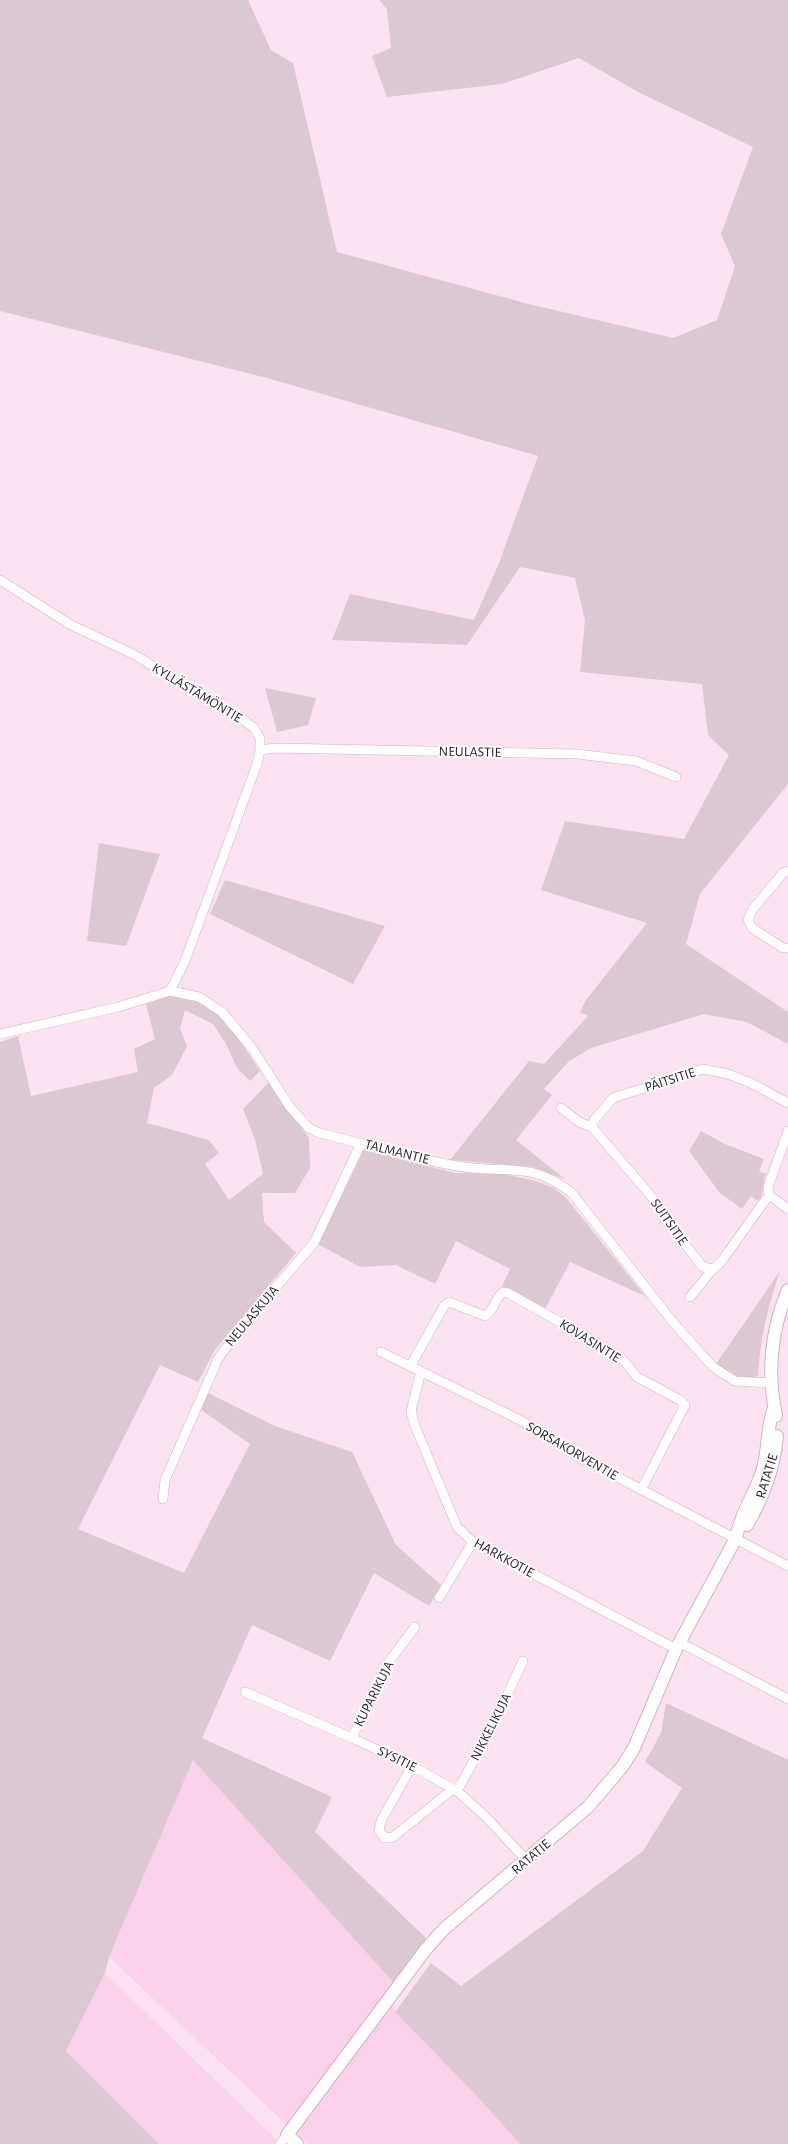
<!DOCTYPE html>
<html>
<head>
<meta charset="utf-8">
<style>
  body { margin:0 }
  canvas { display:block; background:#fde2f2 }
</style>
</head>
<body>
<canvas width="788" height="2144"></canvas>
<script>
const c = document.querySelector('canvas').getContext('2d');
c.lineJoin = 'round';
function fill(path, color) { c.fillStyle = color; c.fill(path, 'evenodd'); }
function trace(path, color, width, dash) { c.strokeStyle = color; c.lineWidth = width; c.lineCap = dash ? 'butt' : 'round'; c.setLineDash(dash || []); c.stroke(path); }
function drawText(font, color, halo, rows, align = 'center') {
  c.font = font + ' "Alegreya Sans",sans-serif'; c.lineWidth = 4; c.setLineDash([]); c.textBaseline = 'middle'; c.strokeStyle = halo; c.fillStyle = color; for (const [text, x, y, turn = 0] of rows) {
    c.save(); c.translate(x, y); c.rotate((+turn || 0) * Math.PI / 180); c.textAlign = isNaN(turn) ? turn : align; if (halo) c.strokeText(text, 0, 0); c.fillText(text, 0, 0); c.restore();
  }
}
fill(new Path2D(`
  M 193,1760 L 393,1982 L 395,2012 L 475,2094 L 520,2144 L 307,2144 L 109,1957 Z
  M 105,1973 L 281,2144 L 159,2144 L 66,2051 Z`), '#fbd2eb');
fill(new Path2D(`
  M 0,0 L 248,0 L 271,50 L 293,63 L 337,252 L 525,303 L 673,338 L 717,320 L 735,266 L 721,234 L 753,147 L 640,93 L 579,58 L 502,84 L 387,97 L 372,56 L 391,48 L 387,9 L 379,0 L 788,0 L 788,784 L 700,894 L 686,944 L 788,1012 L 788,1044 L 747,1022 L 704,1014 L 591,1048 L 568,1062 L 544,1089 L 552,1095 L 516,1140 L 566,1180 L 533,1167 L 450,1160 L 529,1061 L 544,1064 L 588,1016 L 580,1012 L 586,1000 L 647,923 L 541,890 L 565,821 L 684,839 L 729,755 L 708,735 L 702,684 L 580,672 L 585,620 L 575,578 L 520,567 L 467,645 L 332,640 L 350,594 L 474,620 L 499,563 L 538,456 L 267,378 L 0,311 Z
  M 265,688 L 316,698 L 308,725 L 277,732 Z
  M 99,843 L 160,854 L 126,946 L 87,941 Z
  M 225,880 L 385,926 L 353,984 L 210,914 Z
  M 170,996 C 183,999 196,1000 208,1006 C 225,1015 249,1054 260,1071 L 250,1081 L 237,1068 L 226,1044 L 213,1024 L 185,1010 L 180,1029 L 187,1046 L 172,1075 L 154,1088 L 147,1123 L 209,1140 L 219,1153 L 205,1164 L 229,1200 L 263,1174 L 255,1140 L 243,1109 L 270,1081 L 309,1138 L 310,1168 L 295,1193 L 262,1193 L 264,1222 L 296,1253 L 215,1350 L 198,1382 L 160,1365 L 78,1529 L 184,1573 L 250,1444 L 200,1409 L 208,1393 L 275,1426 L 352,1452 L 396,1545 L 442,1586 L 429,1606 L 374,1573 L 330,1661 L 252,1625 L 202,1738 L 332,1797 L 315,1832 L 426,1938 L 393,1982 L 193,1760 L 109,1957 L 105,1973 L 66,2051 L 159,2144 L 0,2144 L 0,1042 L 18,1036 L 31,1096 L 138,1072 L 134,1049 L 155,1039 L 146,1004 Z
  M 701,1131 L 725,1144 L 764,1159 L 759,1171 L 766,1174 C 762,1184 765,1192 758,1201 L 751,1196 L 742,1209 L 720,1193 L 689,1151 Z
  M 364,1150 L 455,1173 L 505,1174 L 535,1181 L 554,1188 L 567,1199 L 645,1296 L 570,1262 L 545,1309 L 502,1286 L 510,1269 L 456,1241 L 435,1284 L 396,1265 L 360,1267 L 318,1244 Z
  M 780,1271 C 768,1306 760,1339 758,1376 C 744,1384 728,1373 716,1364 Z
  M 666,1703 L 788,1760 L 788,2144 L 520,2144 L 475,2094 L 395,2012 L 431,1963 L 461,1986 L 643,1851 L 682,1788 L 645,1762 L 661,1733 Z`), '#dbc8d3');
const street = new Path2D(`
  M 0,580 L 71,625 L 133,654 L 242,719 L 254,728 L 260,738 L 260,750 L 257,764 L 185,961 L 170,991
  M 260,750 L 276,748 L 577,754 L 636,761 L 676,777
  M 788,871 L 783,873 L 752,910 L 748,920 L 752,928 L 783,948 L 788,948
  M 0,1034 L 118,1007 L 170,991 L 199,997 L 222,1012 L 252,1048 L 290,1107 L 309,1128 L 319,1133 C 365,1144 411,1158 457,1166 C 504,1175 527,1159 571,1192 L 672,1321 L 713,1367 L 735,1381 L 772,1383
  M 561,1108 L 579,1122 L 592,1127 L 662,1209 L 664,1218 L 703,1267 L 713,1269 L 721,1262 L 769,1195
  M 592,1127 L 594,1120 L 613,1098 L 703,1069 L 728,1074 L 751,1083 L 788,1103
  M 769,1195 L 768,1187 L 788,1131
  M 769,1195 L 788,1209
  M 690,1297 L 713,1269
  M 381,1352 L 506,1413 L 546,1434 L 577,1456 L 788,1566
  M 411,1365 L 444,1306 L 449,1302 L 485,1316 C 494,1311 495,1298 503,1292 L 508,1293 L 620,1356 L 637,1377 L 680,1400 L 685,1405 L 641,1490
  M 421,1371 L 411,1411 L 415,1426 L 457,1527 L 473,1542 L 676,1649
  M 163,1499 L 165,1480 L 218,1359 L 238,1331 L 314,1243 L 361,1143
  M 439,1598 L 473,1542
  M 679,1642 L 788,1699
  M 245,1692 L 352,1738 L 412,1766 L 457,1791 L 487,1818 L 527,1861
  M 352,1738 L 385,1667 L 415,1627
  M 412,1766 L 381,1821 L 379,1831 L 385,1838 L 393,1837 L 453,1789
  M 457,1791 L 489,1734 L 523,1661
  M 280,2144 L 287,2135`);
const secondary = new Path2D(`
  M 776,1416 C 767,1373 771,1330 788,1290
  M 747,1525 C 764,1496 774,1469 777,1436
  M 297,2144 L 287,2135 L 426,1949 L 444,1929 L 588,1807 L 622,1767 L 634,1748 L 676,1649 L 736,1538 C 740,1515 754,1495 762,1472 C 769,1451 766,1428 774,1408`);
trace(street, '#d1b1c5', 10);
trace(secondary, '#d1b1c5', 14);
trace(street, '#fff', 9);
trace(secondary, '#fff', 12);
drawText('14px', '#291d25', '#fff', [
  ["KYLLÄSTÄMÖNTIE",197,693,31],
  ["NEULASTIE",470,752,1],
  ["PÄITSITIE",670,1080,-18],
  ["TALMANTIE",397,1152,14],
  ["SUITSITIE",669,1222,55],
  ["NEULASKUJA",252,1316,-50],
  ["KOVASINTIE",590,1341,32],
  ["SORSAKORVENTIE",572,1451,30],
  ["RATATIE",767,1476,-73],
  ["HARKKOTIE",504,1558,29],
  ["KUPARIKUJA",374,1694,-63],
  ["NIKKELIKUJA",491,1727,-63],
  ["SYSITIE",397,1759,26],
  ["RATATIE",531,1857,-40]
]);
</script>
</body>
</html>
